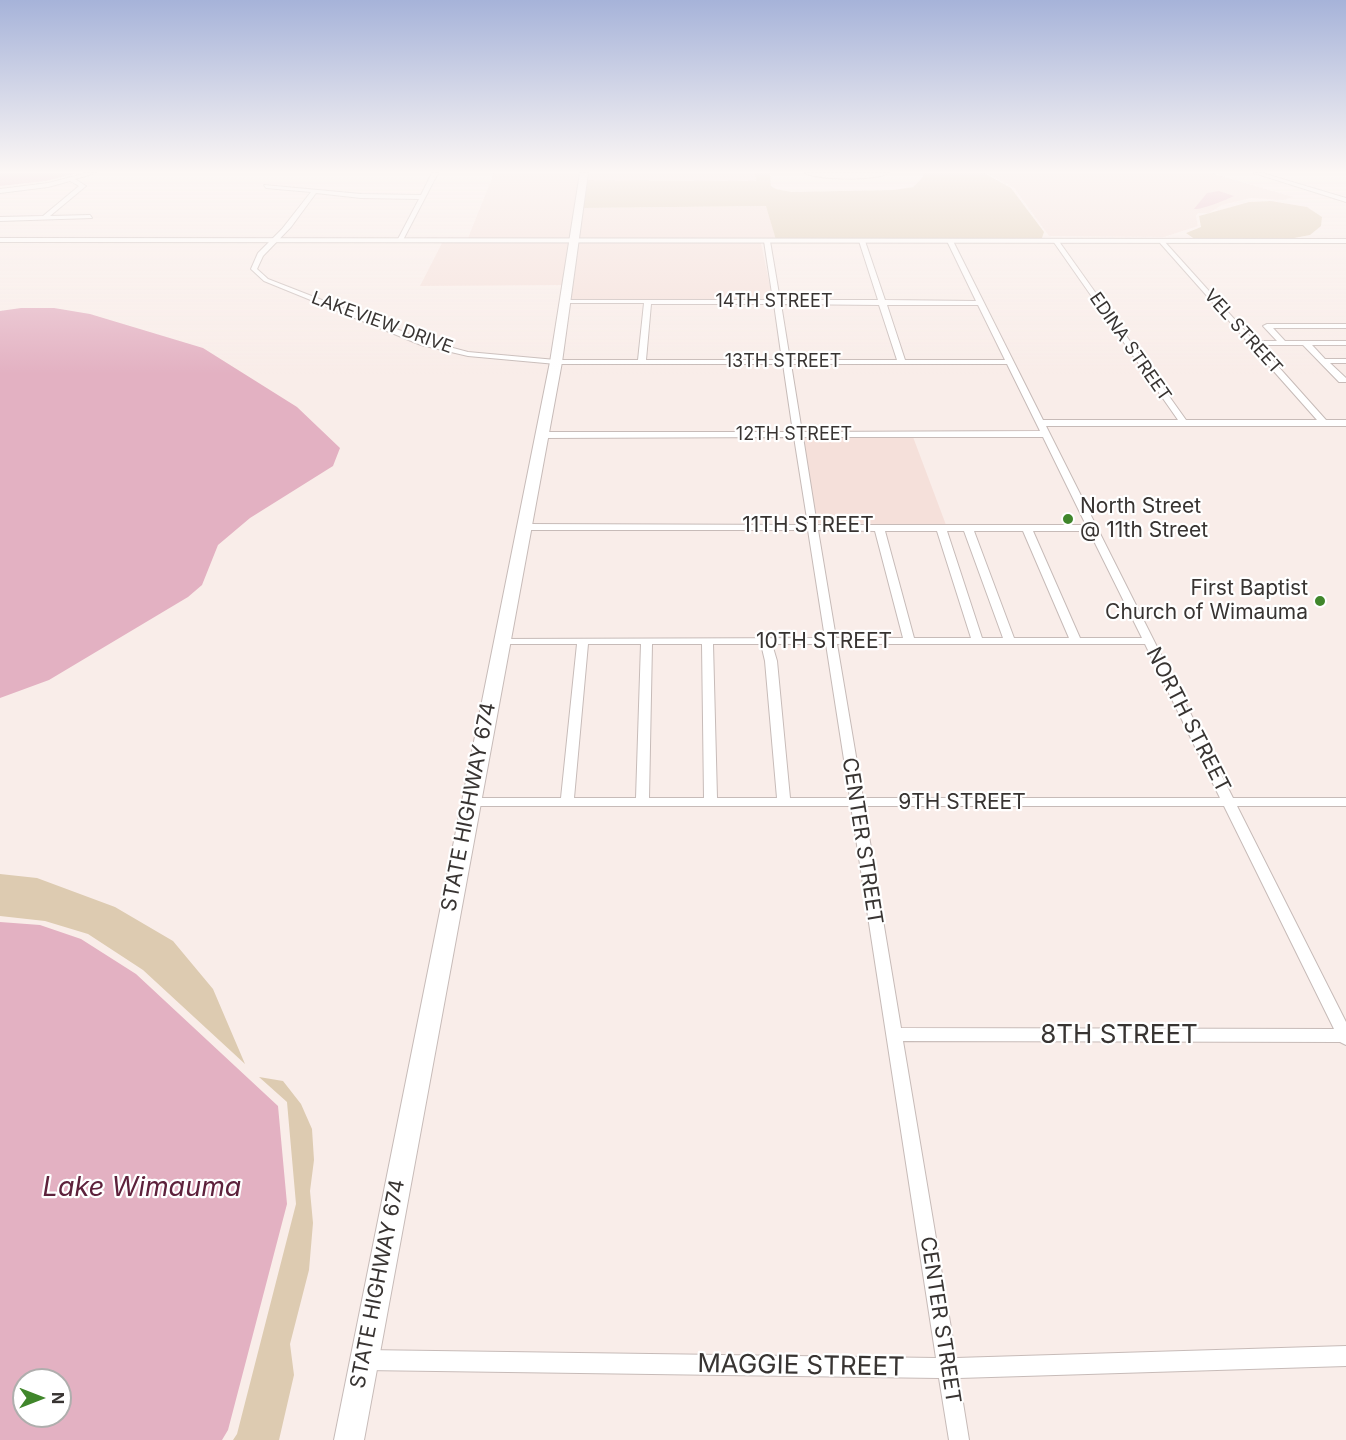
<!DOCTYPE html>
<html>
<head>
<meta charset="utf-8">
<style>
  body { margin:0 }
  #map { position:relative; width:1346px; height:1440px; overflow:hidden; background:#f9ede9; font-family:Inter,sans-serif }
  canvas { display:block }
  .north { position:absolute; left:12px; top:1368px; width:60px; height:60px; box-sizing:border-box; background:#fff; border:2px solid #afaead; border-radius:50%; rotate:90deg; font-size:16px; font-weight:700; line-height:24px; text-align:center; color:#383432 }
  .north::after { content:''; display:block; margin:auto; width:21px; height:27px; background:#40862b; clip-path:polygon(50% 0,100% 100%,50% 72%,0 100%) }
</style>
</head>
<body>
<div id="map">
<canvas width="1346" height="1440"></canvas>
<div class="north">N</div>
</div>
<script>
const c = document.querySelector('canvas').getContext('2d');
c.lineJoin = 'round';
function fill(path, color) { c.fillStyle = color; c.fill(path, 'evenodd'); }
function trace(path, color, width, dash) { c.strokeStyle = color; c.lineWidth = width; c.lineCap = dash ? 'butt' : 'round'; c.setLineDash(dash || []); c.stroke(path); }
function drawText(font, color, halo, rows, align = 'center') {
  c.font = font + ' Inter,sans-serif'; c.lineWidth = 4.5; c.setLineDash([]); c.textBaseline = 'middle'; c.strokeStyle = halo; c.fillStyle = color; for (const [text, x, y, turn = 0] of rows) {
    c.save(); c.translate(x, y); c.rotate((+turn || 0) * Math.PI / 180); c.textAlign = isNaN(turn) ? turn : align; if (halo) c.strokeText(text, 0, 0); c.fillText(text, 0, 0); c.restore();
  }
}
fill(new Path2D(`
  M 494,173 L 581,173 L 572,239 L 468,238 Z
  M 588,173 L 755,173 L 756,181 L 587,180 Z
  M 987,173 L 1211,173 L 1293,197 L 1284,200 L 1250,198 L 1222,205 L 1209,213 L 1198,213 L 1196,216 L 1198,226 L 1164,237 L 1049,236 L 1014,188 Z
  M 767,206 L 776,240 L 579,240 L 582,208 Z
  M 443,241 L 571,242 L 565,285 L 420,286 Z
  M 579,242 L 763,242 L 761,243 L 773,301 L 571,300 Z
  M 913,437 L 946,525 L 817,523 L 803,438 Z`), '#f5e0da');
fill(new Path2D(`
  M 755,173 L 770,173 L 771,186 L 776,189 L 791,192 L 894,190 L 913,187 L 923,177 L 923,173 L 984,173 L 1011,188 L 1044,232 L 1042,238 L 776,240 L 766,206 L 582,208 L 586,180 L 756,181 Z
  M 1271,201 L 1307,207 L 1322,217 L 1321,226 L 1310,235 L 1289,239 L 1196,240 L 1186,233 L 1201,227 L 1199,216 L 1249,202 Z
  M 0,874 L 37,878 L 115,907 L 173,941 L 213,989 L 245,1064 L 143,970 L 88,934 L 45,921 L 0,916 Z
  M 259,1077 L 283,1081 L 301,1104 L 312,1129 L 314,1160 L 310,1191 L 313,1223 L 309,1270 L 290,1344 L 294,1375 L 279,1440 L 233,1440 L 237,1434 L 296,1204 L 287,1102 Z`), '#ddcbb1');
fill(new Path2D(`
  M 0,173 L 78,173 L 46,181 L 0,186 Z
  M 1219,191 L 1234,196 C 1226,200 1201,210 1194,209 L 1207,193 Z
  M 21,308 L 54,308 L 90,314 L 203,348 L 297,407 L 340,448 L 333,466 L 250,518 L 218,545 L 202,585 L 188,597 L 49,680 L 0,698 L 0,311 Z
  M 0,922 L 40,925 L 81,939 L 136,974 L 278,1106 L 287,1204 L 228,1430 L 222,1440 L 0,1440 ZM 24,1380 L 60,1380 L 60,1416 L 24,1416 Z`), '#e3b1c2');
const minor = new Path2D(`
  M 87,173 L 96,173 L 75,179 L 86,186 L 50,216 L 90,215 L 92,218 L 0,221 L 0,217 L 43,216 L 79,186 L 70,181 L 48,187 L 0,193 L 0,189 L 48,183 Z
  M 432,173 L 438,173 L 403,240 L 398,239 L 419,199 L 361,198 L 316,193 L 291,227 L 263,256 L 257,269 L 268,279 L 427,341 L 468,352 L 556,360 L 638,360 L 644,303 L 567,303 L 563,301 L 565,300 L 773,300 L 764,241 L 767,239 L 770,241 L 780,300 L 878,300 L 859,241 L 862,239 L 865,241 L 885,300 L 976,301 L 947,241 L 950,239 L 953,241 L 1043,420 L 1178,420 L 1053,241 L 1054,240 L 1058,240 L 1186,420 L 1317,420 L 1160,243 L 1160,241 L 1164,241 L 1254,341 L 1277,341 L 1263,326 L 1267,324 L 1346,324 L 1346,328 L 1273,328 L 1285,341 L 1346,341 L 1346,345 L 1312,345 L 1325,359 L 1346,359 L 1346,363 L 1330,363 L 1346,378 L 1346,382 L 1339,382 L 1303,345 L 1259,345 L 1326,420 L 1346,420 L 1346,426 L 1046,426 L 1233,798 L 1346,798 L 1346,806 L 1237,806 L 1346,1022 L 1346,1045 L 1340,1042 L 903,1041 L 956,1358 L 1346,1346 L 1346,1366 L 959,1378 L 969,1440 L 949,1440 L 939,1378 L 364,1370 L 357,1367 L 354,1360 L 357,1353 L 364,1350 L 936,1358 L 851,806 L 471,806 L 466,805 L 465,802 L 466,799 L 471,798 L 561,798 L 577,644 L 501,644 L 497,643 L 495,641 L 497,639 L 825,638 L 808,530 L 525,530 L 520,527 L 525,524 L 808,525 L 794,437 L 542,438 L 538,435 L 542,432 L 793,432 L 783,364 L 556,364 L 468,356 L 421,345 L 264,281 L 251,269 L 258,253 L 282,229 L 311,192 L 266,188 L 264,185 L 361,194 L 421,195 ZM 651,304 L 774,304 L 782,360 L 646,360 ZM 781,304 L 879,305 L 897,360 L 790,360 ZM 887,305 L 978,305 L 1005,360 L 905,360 ZM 791,364 L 1007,364 L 1040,431 L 802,432 ZM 803,437 L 1043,437 L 1086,525 L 817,525 ZM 818,530 L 875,531 L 903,638 L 836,638 ZM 885,531 L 937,531 L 971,638 L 914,638 ZM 947,531 L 964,531 L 1003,638 L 982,638 ZM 974,531 L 1023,531 L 1069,638 L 1014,638 ZM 1033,531 L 1089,531 L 1142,638 L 1080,638 ZM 588,644 L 641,644 L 636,798 L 574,798 ZM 652,644 L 702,644 L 704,798 L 649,798 ZM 713,644 L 761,644 L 765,661 L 777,798 L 717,798 ZM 772,644 L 826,644 L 850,798 L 790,798 L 777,661 ZM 837,644 L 1145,644 L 1220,798 L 863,798 ZM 864,806 L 1224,806 L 1334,1029 L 901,1028 Z
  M 805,173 L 889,173 C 875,181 820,180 805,173 Z
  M 1254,173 L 1262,173 L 1346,198 L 1346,202 Z`);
const tertiary = new Path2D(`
  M 0,238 L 1346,239 L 1346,243 L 0,242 Z`);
const secondary = new Path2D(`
  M 580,173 L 588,173 L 562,362 L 364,1440 L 334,1440 L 550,362 Z`);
trace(minor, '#c7bbb8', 2);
trace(tertiary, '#c7bbb8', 2);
trace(secondary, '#c7bbb8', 2);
fill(minor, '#fff');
fill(tertiary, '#fff');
fill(secondary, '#fff');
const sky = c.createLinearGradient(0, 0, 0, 374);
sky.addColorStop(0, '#a6b3d9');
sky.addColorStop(0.46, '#fcf7f5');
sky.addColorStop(1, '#fcf7f500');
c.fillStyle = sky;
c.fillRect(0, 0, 1346, 374);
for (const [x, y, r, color] of [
  [1068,519,6,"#40862b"],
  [1320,601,6,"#40862b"]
]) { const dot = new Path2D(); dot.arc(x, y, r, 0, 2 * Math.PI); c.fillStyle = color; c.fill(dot); trace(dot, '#fff', 2); }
drawText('18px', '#383432', '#fff', [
  ["14TH STREET",774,302],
  ["LAKEVIEW DRIVE",382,323,20],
  ["VEL STREET",1243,332,48],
  ["EDINA STREET",1130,347,55],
  ["13TH STREET",783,362],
  ["12TH STREET",794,435]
]);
drawText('21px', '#383432', '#fff', [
  ["North Street",1080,507],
  ["@ 11th Street",1080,531],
  ["First Baptist",1308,589,"right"],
  ["Church of Wimauma",1308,613,"right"]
], 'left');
drawText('21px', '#383432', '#fff', [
  ["11TH STREET",808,526],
  ["10TH STREET",824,642],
  ["NORTH STREET",1188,720,63],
  ["9TH STREET",962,803],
  ["STATE HIGHWAY 674",469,807,-79],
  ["CENTER STREET",862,841,81],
  ["STATE HIGHWAY 674",378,1284,-79],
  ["CENTER STREET",940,1320,81]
]);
drawText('26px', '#383432', '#fff', [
  ["8TH STREET",1119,1035],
  ["MAGGIE STREET",801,1366,1]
]);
drawText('italic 27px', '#5d213b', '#fff', [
  ["Lake Wimauma",142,1188]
]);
</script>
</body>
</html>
